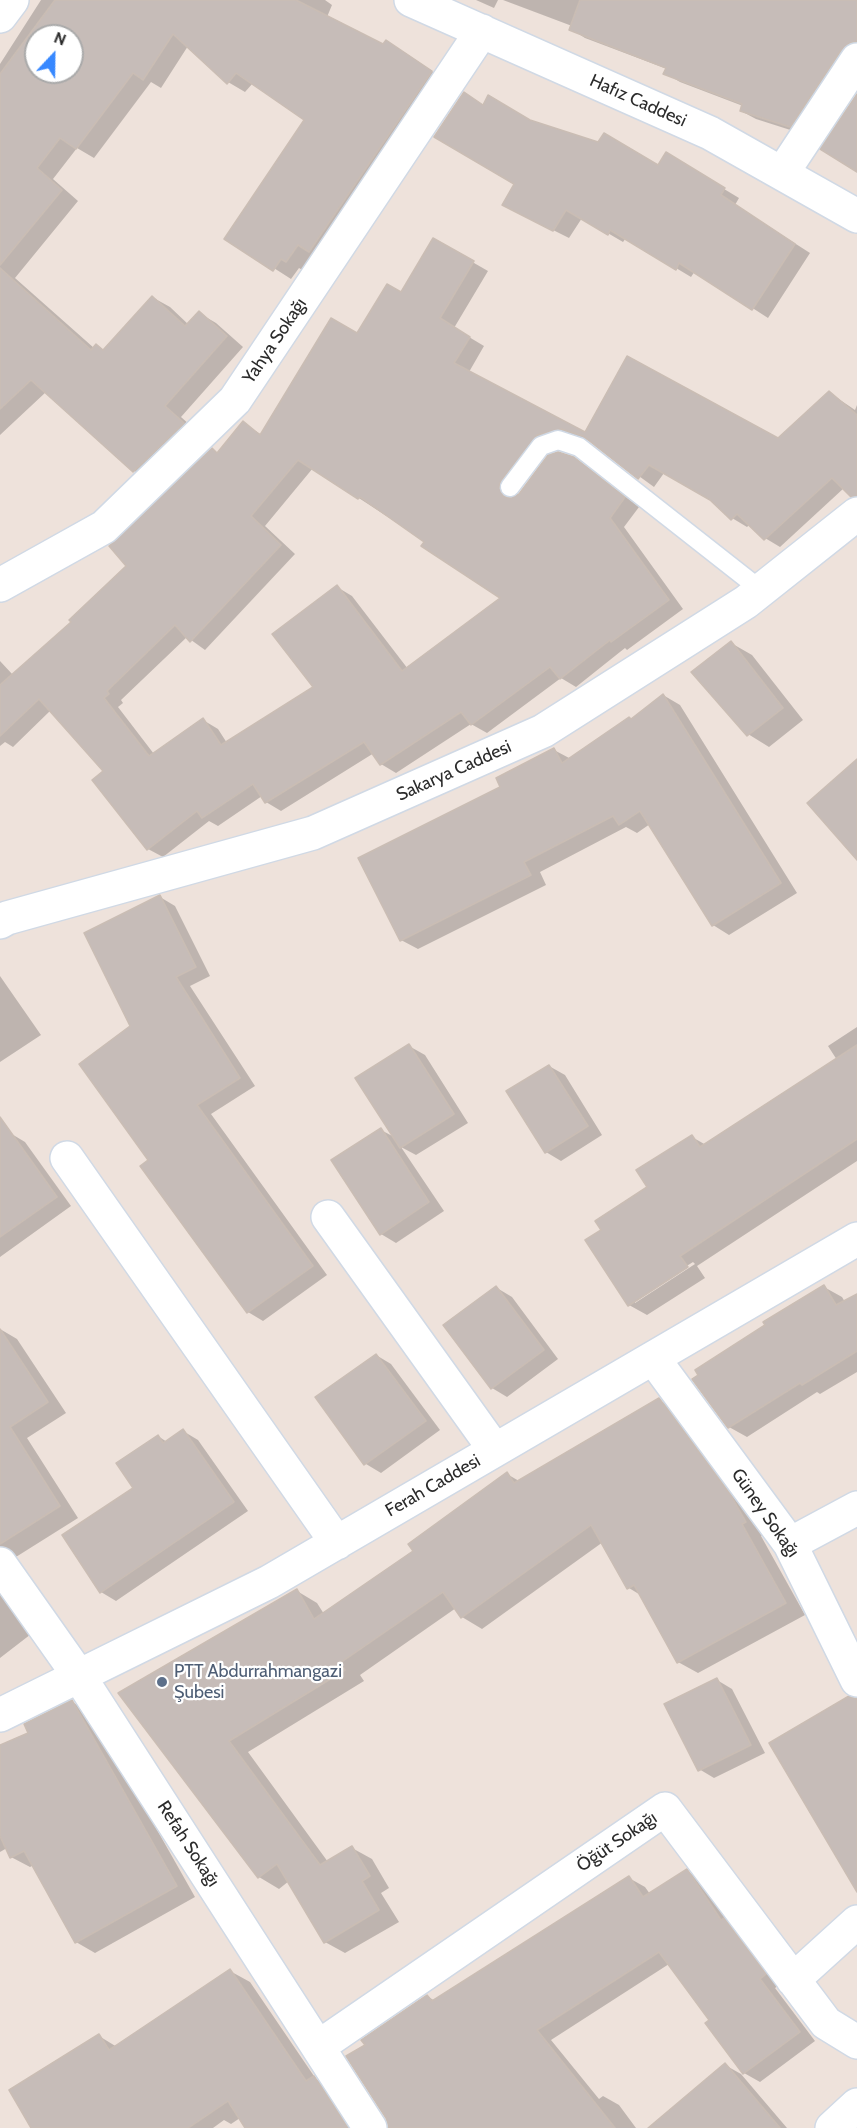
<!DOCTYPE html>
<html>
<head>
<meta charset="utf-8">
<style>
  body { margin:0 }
  #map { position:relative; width:857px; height:2128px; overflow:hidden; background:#eee2db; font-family:Cabin,sans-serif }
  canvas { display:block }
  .north { position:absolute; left:24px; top:24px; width:60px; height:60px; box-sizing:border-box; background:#fff; border:2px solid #aaa; border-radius:50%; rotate:22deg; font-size:16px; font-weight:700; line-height:24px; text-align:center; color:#2b2b2b }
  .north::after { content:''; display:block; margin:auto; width:21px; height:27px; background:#3788ff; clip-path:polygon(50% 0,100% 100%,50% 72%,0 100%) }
</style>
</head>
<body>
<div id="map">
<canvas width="857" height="2128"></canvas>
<div class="north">N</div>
</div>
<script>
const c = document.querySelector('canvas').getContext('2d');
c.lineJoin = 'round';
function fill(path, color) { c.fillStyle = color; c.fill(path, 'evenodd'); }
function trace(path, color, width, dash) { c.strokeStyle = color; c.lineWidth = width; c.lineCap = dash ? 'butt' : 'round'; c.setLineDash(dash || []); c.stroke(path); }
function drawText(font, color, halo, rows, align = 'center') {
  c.font = font + ' Cabin,sans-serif'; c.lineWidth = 4.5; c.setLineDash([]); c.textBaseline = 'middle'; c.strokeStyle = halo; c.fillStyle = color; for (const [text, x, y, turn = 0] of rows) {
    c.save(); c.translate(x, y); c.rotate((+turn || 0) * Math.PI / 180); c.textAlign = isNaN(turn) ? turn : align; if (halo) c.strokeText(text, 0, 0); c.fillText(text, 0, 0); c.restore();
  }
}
fill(new Path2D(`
  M 41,0 L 325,0 L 332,5 L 327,17 L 384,46 L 404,52 L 449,83 L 304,271 L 299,268 L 291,279 L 227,238 L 306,120 L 253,83 L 245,92 L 228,82 L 188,46 L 161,88 L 151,82 L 94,158 L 77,148 L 53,179 L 78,201 L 15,278 L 94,348 L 96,346 L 104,351 L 152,297 L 170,307 L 189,325 L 199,313 L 216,323 L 243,347 L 181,417 L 200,434 L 152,481 L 134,471 L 46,392 L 0,435 L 0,64 ZM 36,36 L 72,36 L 72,72 L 36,72 Z
  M 476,0 L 498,0 L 494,8 Z
  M 503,0 L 857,0 L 857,57 L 806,135 L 756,119 L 741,111 L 743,106 L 680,82 L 665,73 L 667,69 L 585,38 L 571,29 L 572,26 Z
  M 478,103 L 659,167 L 681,163 L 739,198 L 735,205 L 810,253 L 768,318 L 695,271 L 691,277 L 626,238 L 623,242 L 582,218 L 569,238 L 519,213 L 516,184 Z
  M 434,240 L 488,271 L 454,328 L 484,346 L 469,372 L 586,434 L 779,440 L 830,393 L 855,410 L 857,405 L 857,498 L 844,488 L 780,547 L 765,538 L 750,524 L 747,527 L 732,518 L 712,499 L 664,473 L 654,487 L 592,442 L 577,437 L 552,444 L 516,489 L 514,498 L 573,458 L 589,468 L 639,507 L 624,527 L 683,609 L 627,650 L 625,648 L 576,687 L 561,678 L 487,733 L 471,724 L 396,773 L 381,764 L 374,753 L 281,811 L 266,802 L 262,796 L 218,826 L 209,821 L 163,857 L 148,849 L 105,771 L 51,710 L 13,747 L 5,742 L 0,746 L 0,661 L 13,675 L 73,622 L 129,566 L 212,450 L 218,454 L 243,423 L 262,435 L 357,335 L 402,294 ZM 313,468 L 426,542 L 503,598 L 408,669 L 352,596 L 337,587 L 316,688 L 227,743 L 218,729 L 203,720 L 154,754 L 118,707 L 123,703 L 121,700 L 187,637 L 205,650 L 295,554 L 265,526 Z
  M 731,643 L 752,655 L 803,720 L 769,747 L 748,734 Z
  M 663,695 L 680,705 L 797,893 L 729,935 L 713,925 L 650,824 L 637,833 L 626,827 L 540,872 L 546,885 L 418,949 L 401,940 L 502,787 L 554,750 L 571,759 L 632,720 Z
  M 160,897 L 175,906 L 210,976 L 190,986 L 255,1086 L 211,1114 L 327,1275 L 263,1321 L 248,1312 L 150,1161 L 132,1027 Z
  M 0,976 L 41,1035 L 0,1062 Z
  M 857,1027 L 857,1161 L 697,1266 L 705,1278 L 647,1315 L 629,1305 L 603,1230 L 649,1187 L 692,1137 L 706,1145 L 837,1060 L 828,1046 ZM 693,1262 L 695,1264 L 635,1303 L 635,1299 Z
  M 409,1046 L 425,1055 L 468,1123 L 416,1155 L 401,1147 L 444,1211 L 396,1243 L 381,1234 L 381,1130 L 396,1138 Z
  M 549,1066 L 565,1075 L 602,1135 L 561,1161 L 546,1152 Z
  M 10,1133 L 25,1142 L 71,1206 L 0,1257 L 0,1140 Z
  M 824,1287 L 842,1297 L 845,1302 L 857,1296 L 857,1372 L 820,1394 L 817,1392 L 747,1437 L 729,1427 Z
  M 497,1288 L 512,1297 L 558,1359 L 507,1397 L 492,1388 Z
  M 0,1329 L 17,1339 L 66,1413 L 27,1438 L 78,1518 L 0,1567 Z
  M 376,1355 L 391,1364 L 440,1430 L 381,1473 L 366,1464 L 317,1398 Z
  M 659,1400 L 679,1411 L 765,1534 L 761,1536 L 805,1615 L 698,1673 L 678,1662 L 642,1596 L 629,1588 L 603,1542 L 482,1629 L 462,1617 L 456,1608 L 360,1675 L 364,1681 L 248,1752 L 328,1862 L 352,1848 L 372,1859 L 389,1888 L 381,1893 L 399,1922 L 345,1953 L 325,1942 L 289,1881 L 279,1889 L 259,1877 L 121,1693 L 297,1591 L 317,1603 L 324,1614 L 415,1551 L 507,1474 L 519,1481 Z
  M 183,1431 L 198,1440 L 248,1511 L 116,1601 L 101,1592 L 136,1489 L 158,1436 L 167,1442 Z
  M 0,1576 L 35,1631 L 0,1658 Z
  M 717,1680 L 732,1689 L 765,1753 L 714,1778 L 699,1769 Z
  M 72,1702 L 91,1713 L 195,1897 L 95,1953 L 76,1942 L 34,1865 L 30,1867 L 11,1857 L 7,1848 L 0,1852 L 0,1747 L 30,1733 Z
  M 687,1871 L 703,1880 L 781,1984 L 775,1988 L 815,2041 L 760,2082 L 744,2073 L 707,2023 L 711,2020 L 669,1964 L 551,2040 L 599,2099 L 603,2096 L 619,2105 L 636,2128 L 408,2128 L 367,2046 L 427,1996 L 435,2001 L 629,1878 L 645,1887 L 650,1894 Z
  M 230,1971 L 250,1982 L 316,2079 L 334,2089 L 359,2128 L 246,2128 L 240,2118 L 231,2124 L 224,2120 L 213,2128 L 33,2128 L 99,2036 L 117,2047 Z
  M 725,2065 L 741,2074 L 787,2128 L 651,2128 Z`), '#0003');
const building = new Path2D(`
  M 55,0 L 296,0 L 383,44 L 386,40 L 432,71 L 309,252 L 298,245 L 286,262 L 281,259 L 273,271 L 224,239 L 304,120 L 236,73 L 227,84 L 173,34 L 143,80 L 133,73 L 76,149 L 60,138 L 37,168 L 62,190 L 0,265 L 0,74 ZM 36,36 L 72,36 L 72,72 L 36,72 Z
  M 580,0 L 857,0 L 857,41 L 848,44 L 841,50 L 790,127 L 740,111 L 742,104 L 663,74 L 666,68 L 569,30 Z
  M 464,92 L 483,105 L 488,95 L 530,120 L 598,142 L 604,133 L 658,165 L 666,152 L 725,188 L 721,195 L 795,244 L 752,310 L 679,263 L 676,270 L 610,230 L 608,235 L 566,210 L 553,231 L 502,205 L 514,184 L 434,137 Z
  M 857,94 L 857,172 L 820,149 Z
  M 433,238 L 474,261 L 440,318 L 470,337 L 454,363 L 585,432 L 627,356 L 778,438 L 829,391 L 857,415 L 857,496 L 851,497 L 832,478 L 764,540 L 737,514 L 731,520 L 710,500 L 649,465 L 638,479 L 583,436 L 561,429 L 537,435 L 501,481 L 499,486 L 503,496 L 509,498 L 519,494 L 548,455 L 558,452 L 574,457 L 625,497 L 610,518 L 669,600 L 611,642 L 610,640 L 560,679 L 550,667 L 471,725 L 461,712 L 380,765 L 364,742 L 265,803 L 253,784 L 202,818 L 197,811 L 147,850 L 92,780 L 103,771 L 39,699 L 0,736 L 0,685 L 71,622 L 69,620 L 126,566 L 109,546 L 212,448 L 217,453 L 243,421 L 260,435 L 331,318 L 357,333 L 387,284 L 401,292 ZM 298,460 L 358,499 L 360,497 L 424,542 L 421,546 L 500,598 L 402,671 L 337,585 L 272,634 L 313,687 L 221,745 L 203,718 L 149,756 L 104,698 L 109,694 L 107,691 L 175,625 L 190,642 L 281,545 L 251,516 Z
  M 0,268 L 91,350 L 96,344 L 103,350 L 152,296 L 185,326 L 199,311 L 227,336 L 165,406 L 184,423 L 133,472 L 31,380 L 0,409 Z
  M 731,641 L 783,708 L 747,736 L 691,672 Z
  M 663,694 L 781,883 L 712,926 L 640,811 L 619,825 L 613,816 L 524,862 L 531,875 L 400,941 L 358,858 L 500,787 L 496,778 L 554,748 L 562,763 L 629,717 L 631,719 Z
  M 857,759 L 857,860 L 807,803 Z
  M 160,895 L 196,967 L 176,977 L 240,1078 L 197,1105 L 313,1266 L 247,1313 L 140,1166 L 148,1160 L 79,1064 L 130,1026 L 84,933 Z
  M 409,1044 L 454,1114 L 400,1148 L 355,1078 Z
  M 857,1045 L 857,1139 L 680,1256 L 688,1267 L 628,1306 L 585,1240 L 601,1230 L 595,1221 L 647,1187 L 636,1170 L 692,1135 L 700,1147 Z
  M 549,1065 L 588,1126 L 545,1153 L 506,1091 Z
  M 0,1117 L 57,1197 L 0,1237 Z
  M 381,1128 L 429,1202 L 380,1235 L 331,1160 Z
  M 824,1285 L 836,1305 L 857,1294 L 857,1351 L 802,1385 L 800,1383 L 728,1428 L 692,1379 L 698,1375 L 695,1370 L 765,1325 L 763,1322 Z
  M 496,1286 L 544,1350 L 491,1389 L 443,1325 Z
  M 0,1329 L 48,1402 L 10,1427 L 60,1506 L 0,1544 Z
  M 376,1354 L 426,1421 L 364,1465 L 315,1397 Z
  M 659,1398 L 730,1494 L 746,1522 L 742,1524 L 786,1603 L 677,1663 L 634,1585 L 627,1589 L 591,1525 L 461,1618 L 443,1592 L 340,1663 L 345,1670 L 229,1741 L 320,1865 L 352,1846 L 370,1876 L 362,1881 L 379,1910 L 324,1943 L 277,1864 L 258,1878 L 118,1693 L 297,1589 L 314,1619 L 413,1551 L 408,1544 L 507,1472 L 514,1483 Z
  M 183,1429 L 234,1502 L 100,1593 L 62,1535 L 133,1488 L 116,1463 L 158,1435 L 163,1443 Z
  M 717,1678 L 751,1745 L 698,1771 L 664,1704 Z
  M 849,1696 L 857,1699 L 857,1892 L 769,1743 Z
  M 72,1700 L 177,1886 L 75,1943 L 24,1851 L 10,1858 L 0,1836 L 0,1745 L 28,1733 L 24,1724 Z
  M 687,1869 L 721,1920 L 724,1918 L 766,1974 L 760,1979 L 800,2032 L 743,2074 L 705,2023 L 709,2020 L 659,1952 L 537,2030 L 615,2128 L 389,2128 L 386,2118 L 346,2056 L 365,2045 L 361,2040 L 427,1995 L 432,2001 L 629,1876 L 643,1897 Z
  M 230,1969 L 306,2081 L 314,2076 L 348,2128 L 245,2128 L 228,2101 L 188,2128 L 31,2128 L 9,2090 L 99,2034 L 109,2050 Z
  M 725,2063 L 780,2128 L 648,2128 Z`);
fill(building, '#c6bcb8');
trace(building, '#cabdb4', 1.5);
const lane = new Path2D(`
  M 510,487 L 541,446 L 558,440 L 579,447 L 761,590`);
const street = new Path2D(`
  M 411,0 L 710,133 L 857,216
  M 0,16 L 12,0
  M 783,172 L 857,60
  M 0,585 L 104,527 L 235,400 L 482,31
  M 0,922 L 7,918 L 313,833 L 543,731 L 746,602 L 857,514
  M 67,1158 L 337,1543
  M 328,1217 L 495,1450
  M 653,1358 L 790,1544 L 857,1680
  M 790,1544 L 857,1508
  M 0,1564 L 79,1676 L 370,2128
  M 0,1715 L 269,1582 L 857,1239
  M 793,1980 L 857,1922
  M 318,2047 L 665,1809 L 826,2023 L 857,2042
  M 832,2128 L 857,2105`);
trace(lane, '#d0d9e5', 21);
trace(street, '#d0d9e5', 36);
trace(lane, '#fff', 18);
trace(street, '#fff', 33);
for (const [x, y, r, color] of [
  [162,1682,6,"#5c6f8a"]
]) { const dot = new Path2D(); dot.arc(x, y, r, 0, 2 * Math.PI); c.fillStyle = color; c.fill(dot); trace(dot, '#fff', 2); }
drawText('18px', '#2b2b2b', '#fff', [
  ["Hafız Caddesi",638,101,24],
  ["Yahya Sokağı",275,341,-56],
  ["Sakarya Caddesi",454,771,-24],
  ["Ferah Caddesi",433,1486,-30],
  ["Güney Sokağı",765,1513,55],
  ["Öğüt Sokağı",617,1842,-34],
  ["Refah Sokağı",188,1844,57]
]);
drawText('18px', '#4e5e75', '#fff', [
  ["PTT Abdurrahmangazi",174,1672],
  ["Şubesi",174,1693]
], 'left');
</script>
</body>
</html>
